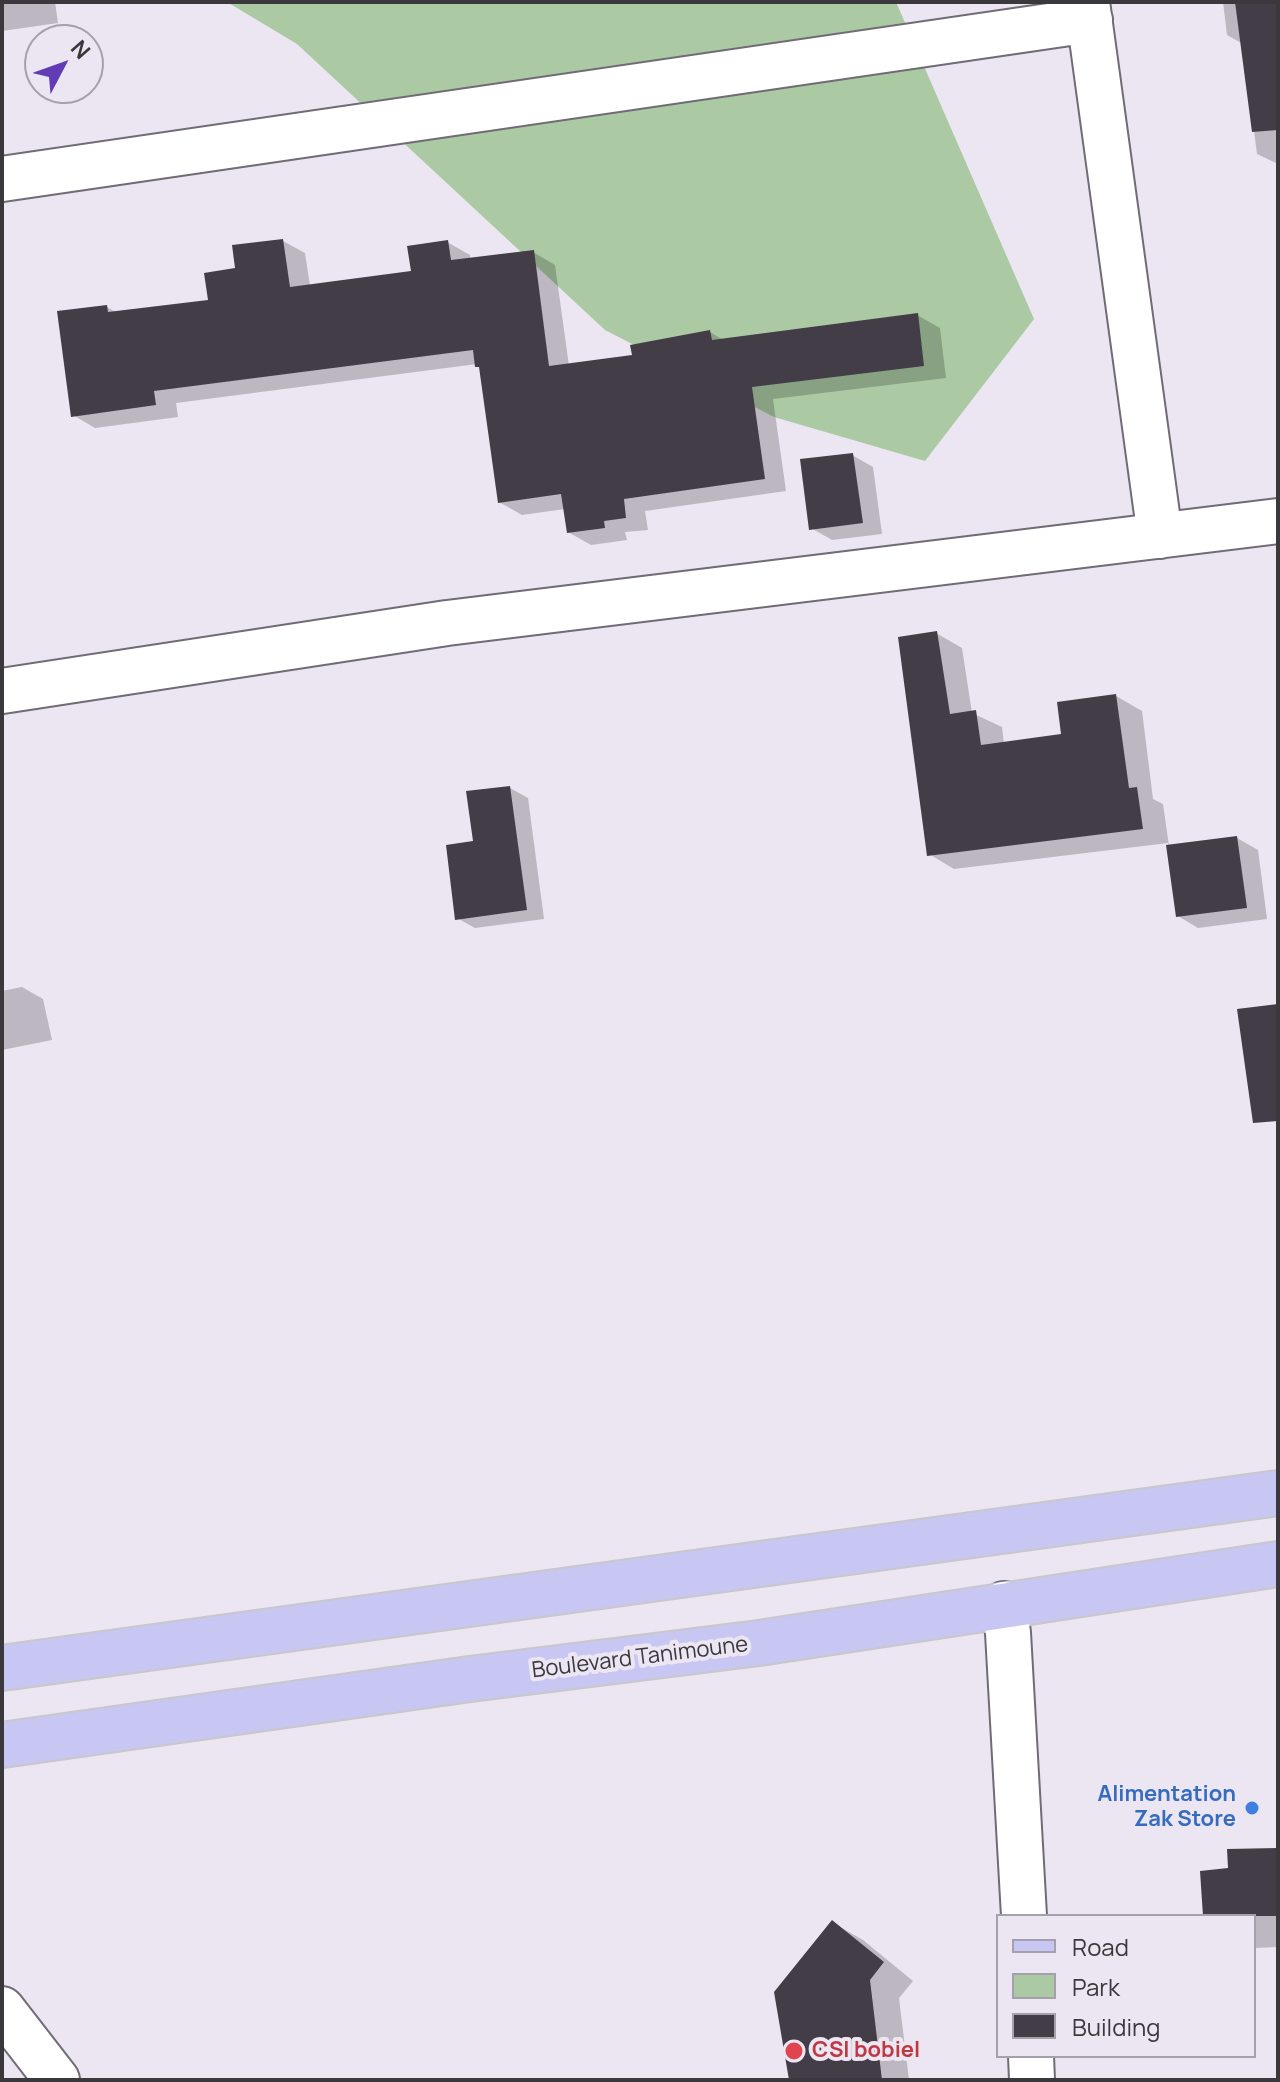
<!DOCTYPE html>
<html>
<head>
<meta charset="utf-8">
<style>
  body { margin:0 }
  #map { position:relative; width:1280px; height:2082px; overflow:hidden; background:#ece5f2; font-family:Manrope,sans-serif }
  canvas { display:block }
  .frame { position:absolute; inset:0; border:4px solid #3a383d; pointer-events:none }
  .legend { position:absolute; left:996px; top:1914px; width:260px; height:144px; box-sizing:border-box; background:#ece5f2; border:2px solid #a5a0aa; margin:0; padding:10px 14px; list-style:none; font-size:24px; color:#3a383d }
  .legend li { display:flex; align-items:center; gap:16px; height:40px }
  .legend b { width:40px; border:2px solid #a5a0aa }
  .north { position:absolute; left:24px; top:24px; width:80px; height:80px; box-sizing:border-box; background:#ece5f2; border:2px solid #a5a0aa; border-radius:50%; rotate:49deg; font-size:22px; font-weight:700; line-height:32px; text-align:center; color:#3a383d }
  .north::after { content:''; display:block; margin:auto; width:28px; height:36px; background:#613cb4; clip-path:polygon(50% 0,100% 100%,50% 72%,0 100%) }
</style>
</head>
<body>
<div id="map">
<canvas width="1280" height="2082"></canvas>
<div class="frame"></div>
<ul class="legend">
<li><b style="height:10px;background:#c8c7f4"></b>Road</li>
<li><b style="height:22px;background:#abcaa3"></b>Park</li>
<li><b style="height:22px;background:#423d47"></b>Building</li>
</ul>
<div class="north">N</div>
</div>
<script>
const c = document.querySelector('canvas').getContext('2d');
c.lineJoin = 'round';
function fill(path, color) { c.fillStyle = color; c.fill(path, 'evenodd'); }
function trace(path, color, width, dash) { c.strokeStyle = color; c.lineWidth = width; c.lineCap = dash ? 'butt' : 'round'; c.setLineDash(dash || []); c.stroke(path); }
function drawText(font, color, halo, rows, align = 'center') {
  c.font = font + ' Manrope,sans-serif'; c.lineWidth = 8; c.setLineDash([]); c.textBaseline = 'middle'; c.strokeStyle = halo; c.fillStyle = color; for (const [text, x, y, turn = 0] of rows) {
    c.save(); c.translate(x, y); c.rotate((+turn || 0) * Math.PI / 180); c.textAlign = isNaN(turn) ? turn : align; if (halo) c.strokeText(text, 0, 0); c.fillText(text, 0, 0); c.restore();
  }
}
fill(new Path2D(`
  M 227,2 L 896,2 L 1034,319 L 925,461 L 774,417 L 605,330 L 297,44 Z`), '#abcaa3');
fill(new Path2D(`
  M 2,2 L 55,2 L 58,23 L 2,31 Z
  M 1223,2 L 1278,2 L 1278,164 L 1257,154 L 1243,44 L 1227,35 Z
  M 283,241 L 305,253 L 310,286 L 413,273 L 447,242 L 470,255 L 470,260 L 533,252 L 555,265 L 569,366 L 634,357 L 710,332 L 723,340 L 917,315 L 940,328 L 946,378 L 773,399 L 786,491 L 645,511 L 648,530 L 625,532 L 627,540 L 591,545 L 568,532 L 565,509 L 522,515 L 499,502 L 481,368 L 477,364 L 176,403 L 178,417 L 95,428 L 73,415 L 107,307 L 117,313 L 210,302 L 237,270 Z
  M 852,455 L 873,467 L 882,534 L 832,540 L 811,528 Z
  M 936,633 L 962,648 L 972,713 L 1002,727 L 1004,744 L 1063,736 L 1116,696 L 1142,711 L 1153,799 L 1163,804 L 1169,846 L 1237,838 L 1258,850 L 1267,919 L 1198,928 L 1178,916 L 1168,843 L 954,869 L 929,854 Z
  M 510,788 L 528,798 L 544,919 L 475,928 L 457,918 Z
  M 22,987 L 43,999 L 52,1040 L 2,1050 L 2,991 Z
  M 1278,1850 L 1278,1947 L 1254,1948 L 1254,1916 L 1205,1916 L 1230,1870 Z
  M 833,1923 L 863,1940 L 913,1981 L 899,1998 L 909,2080 L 791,2080 Z`), '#0003');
fill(new Path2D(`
  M 1235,2 L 1278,2 L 1278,130 L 1252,132 Z
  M 283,239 L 290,287 L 411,271 L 407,246 L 448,240 L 451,260 L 534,250 L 549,366 L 632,355 L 630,345 L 710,330 L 712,340 L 918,313 L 924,366 L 752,387 L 765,479 L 624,499 L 626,518 L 604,521 L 605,528 L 567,533 L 561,494 L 498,503 L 479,367 L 475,367 L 473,350 L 154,391 L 156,405 L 71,417 L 57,311 L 107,305 L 108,312 L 208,300 L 204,273 L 235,268 L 232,245 Z
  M 853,453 L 863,523 L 809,530 L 800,459 Z
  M 937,631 L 950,714 L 976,710 L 981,745 L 1061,734 L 1057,702 L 1116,694 L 1129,788 L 1137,787 L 1143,829 L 927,856 L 898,637 Z
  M 510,786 L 527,910 L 455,920 L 446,845 L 473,841 L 466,791 Z
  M 1237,836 L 1247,908 L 1176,917 L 1166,845 Z
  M 1278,1004 L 1278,1121 L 1253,1123 L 1237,1009 Z
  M 1278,1848 L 1278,1916 L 1203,1916 L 1200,1871 L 1228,1868 L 1227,1849 Z
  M 832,1920 L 884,1962 L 870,1980 L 882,2080 L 789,2080 L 774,1992 Z`), '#423d47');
const street = new Path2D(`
  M 1087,2 L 1160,536
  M 2,179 L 1090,20
  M 2,691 L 447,623 L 1278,521
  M 1004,1604 L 1008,1633 L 1024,1916
  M 2,2009 L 57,2080
  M 1031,2056 L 1032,2080`);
const primary = new Path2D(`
  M 2,1668 L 1278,1493
  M 2,1745 L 470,1679 L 759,1643 L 1278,1564`);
trace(street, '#716b76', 48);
trace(primary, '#c8c7c9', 48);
trace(street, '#fff', 44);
trace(primary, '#c8c7f4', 44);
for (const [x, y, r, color] of [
  [1252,1808,8,"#3f7fe0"],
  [794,2051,10,"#e0444e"]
]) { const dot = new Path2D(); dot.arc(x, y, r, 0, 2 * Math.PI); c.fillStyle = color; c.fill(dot); trace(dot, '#ece5f2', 3); }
drawText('22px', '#3a383d', '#ece5f2', [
  ["Boulevard Tanimoune",640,1658,-7]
]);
drawText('bold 22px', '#366cbe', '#ece5f2', [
  ["Alimentation",1236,1795],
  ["Zak Store",1236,1820]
], 'right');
drawText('bold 22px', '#be3a42', '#ece5f2', [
  ["CSI bobiel",812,2051]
], 'left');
</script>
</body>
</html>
